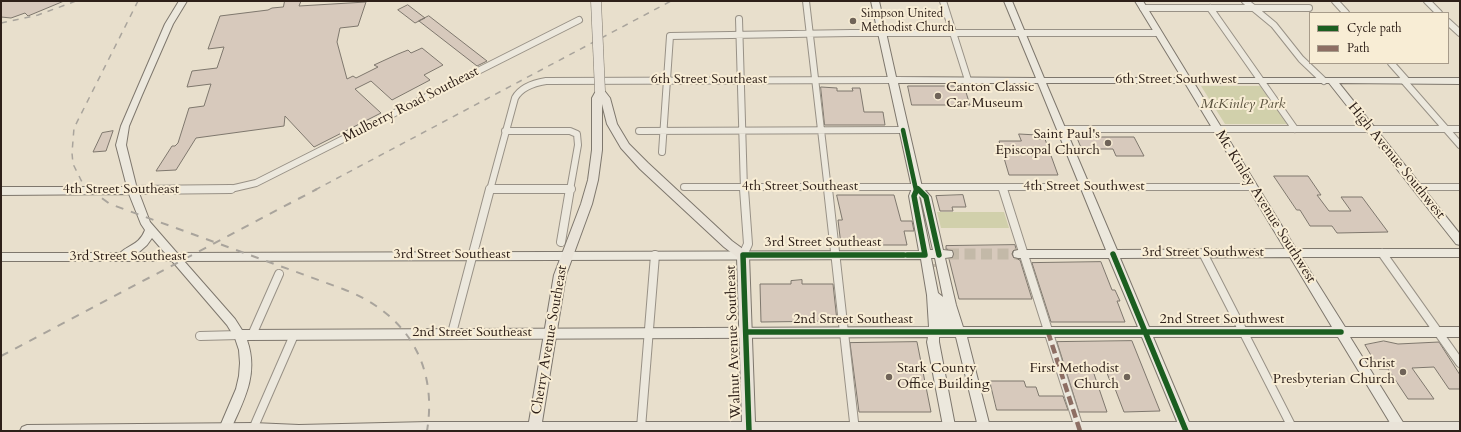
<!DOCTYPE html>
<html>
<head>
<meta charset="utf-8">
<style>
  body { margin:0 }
  #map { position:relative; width:1461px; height:432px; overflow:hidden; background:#e8dfcc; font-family:Cardo,serif }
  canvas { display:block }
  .frame { position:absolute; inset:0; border:2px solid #2e2019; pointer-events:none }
  .legend { position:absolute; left:1309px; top:12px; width:140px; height:52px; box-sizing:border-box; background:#f8edd5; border:1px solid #a79b8a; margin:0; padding:5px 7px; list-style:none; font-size:12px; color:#2e2019 }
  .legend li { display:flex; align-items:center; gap:8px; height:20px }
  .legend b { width:20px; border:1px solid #a79b8a }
</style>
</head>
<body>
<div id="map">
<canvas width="1461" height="432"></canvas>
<div class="frame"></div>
<ul class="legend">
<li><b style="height:5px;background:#1b5e20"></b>Cycle path</li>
<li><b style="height:5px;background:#8d6e63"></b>Path</li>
</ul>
</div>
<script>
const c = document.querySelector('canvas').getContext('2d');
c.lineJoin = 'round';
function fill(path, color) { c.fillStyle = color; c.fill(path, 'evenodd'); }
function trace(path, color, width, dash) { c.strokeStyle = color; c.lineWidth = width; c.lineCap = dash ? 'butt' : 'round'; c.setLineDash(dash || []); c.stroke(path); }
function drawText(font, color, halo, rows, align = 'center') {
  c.font = font + ' Cardo,serif'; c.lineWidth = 4; c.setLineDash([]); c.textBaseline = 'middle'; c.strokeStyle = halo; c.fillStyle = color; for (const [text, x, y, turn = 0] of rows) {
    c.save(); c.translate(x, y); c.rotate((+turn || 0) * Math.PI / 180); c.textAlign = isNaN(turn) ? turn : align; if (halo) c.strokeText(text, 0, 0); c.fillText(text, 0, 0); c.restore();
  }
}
fill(new Path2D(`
  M 1201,86 L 1260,86 L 1287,124 L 1225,124 Z
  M 937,212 L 1004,212 L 1009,228 L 941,228 Z`), '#d1d0ab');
const building = new Path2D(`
  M 1,1 L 64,1 L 28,16 L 25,13 L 11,18 L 1,17 Z
  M 285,1 L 301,1 L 299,6 L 366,2 L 358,26 L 340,28 L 337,42 L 347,79 L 353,76 L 356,78 L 378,67 L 374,65 L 398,54 L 408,50 L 411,53 L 422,48 L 443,65 L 424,75 L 430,80 L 392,100 L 371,81 L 355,89 L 381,113 L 314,147 L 285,116 L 284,126 L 196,138 L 176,170 L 156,171 L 172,146 L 175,146 L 178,143 L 189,108 L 204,106 L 211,84 L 187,87 L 192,71 L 217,68 L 224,47 L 208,49 L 220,16 L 268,10 L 272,8 L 283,7 Z
  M 408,5 L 425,18 L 415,23 L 398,10 Z
  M 429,16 L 487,61 L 477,66 L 419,21 Z
  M 908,86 L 964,86 L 970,105 L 912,105 Z
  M 821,87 L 837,88 L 837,91 L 853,91 L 852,88 L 860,88 L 864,112 L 883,112 L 885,125 L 825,125 Z
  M 113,131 L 106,151 L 93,152 L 102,133 Z
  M 1019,134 L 1037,135 L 1038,139 L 1045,139 L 1058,175 L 1009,175 L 999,141 L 1021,141 Z
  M 1077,137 L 1134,137 L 1144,156 L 1116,156 L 1113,149 L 1082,149 Z
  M 1274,176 L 1308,176 L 1321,195 L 1317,195 L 1329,211 L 1351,211 L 1341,197 L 1362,197 L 1388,232 L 1337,233 L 1332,226 L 1310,226 L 1300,210 L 1297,210 Z
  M 837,195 L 894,195 L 901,221 L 912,221 L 914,231 L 904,231 L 907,245 L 841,245 L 838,220 L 842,220 Z
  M 963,195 L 966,207 L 952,207 L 953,211 L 940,211 L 936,196 Z
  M 1015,245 L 1016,249 L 1013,251 L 1012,254 L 1014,258 L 1020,260 L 1032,299 L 959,299 L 949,259 L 953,257 L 954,254 L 952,250 L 946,249 L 946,246 Z
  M 1101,262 L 1112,290 L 1115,290 L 1120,301 L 1117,301 L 1125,322 L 1051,322 L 1032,263 Z
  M 802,280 L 802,284 L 833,284 L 837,321 L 761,322 L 760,284 L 791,284 L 791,281 Z
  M 1132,341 L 1160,411 L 1124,412 L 1114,386 L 1112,386 L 1105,368 L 1092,368 L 1107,412 L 1079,412 L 1057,342 Z
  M 1384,341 L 1398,344 L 1439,342 L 1460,375 L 1460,389 L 1449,389 L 1434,367 L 1412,368 L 1434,399 L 1408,399 L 1388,369 L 1379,369 L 1365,345 Z
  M 917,342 L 931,412 L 859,412 L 850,343 Z
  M 990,381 L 1024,381 L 1026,387 L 1036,387 L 1039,396 L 1063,396 L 1068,410 L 997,410 Z`);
fill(building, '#d7c9bc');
trace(building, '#7e776d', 1);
trace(new Path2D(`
  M 948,254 L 1018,254
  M 935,264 L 935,267`), '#c3b9a8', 11, [11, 5.5]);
const streetFar1 = new Path2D(`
  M 806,1 L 828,190
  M 943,1 L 968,80
  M 1245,1 L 1274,25 L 1301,59 L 1324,81
  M 1335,1 L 1346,13
  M 1427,1 L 1439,13
  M 1143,8 L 1309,8
  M 1210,8 L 1295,129
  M 739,19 L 744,190
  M 1448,22 L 1460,33
  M 1391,63 L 1407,81
  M 1404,81 L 1460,145
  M 1061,129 L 1460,129
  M 505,131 L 570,131 L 577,134 L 578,145 L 570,190
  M 639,131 L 903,130
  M 662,152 L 670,36 L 851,33 L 1158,33
  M 684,187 L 1252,187
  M 1002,187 L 1003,190
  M 1417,187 L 1460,187
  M 490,189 L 571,189
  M 226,190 L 256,183 L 579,20
  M 490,190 L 515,98 C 521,87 534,83 546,81 L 892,80`);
const street = new Path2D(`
  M 490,189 L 571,189
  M 828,189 L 855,431
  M 1003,189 L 1080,431
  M 133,190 L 231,189
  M 561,242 L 570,189
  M 1203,253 L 1294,431
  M 1382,253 L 1460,363
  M 743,255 L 748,244 L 744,189
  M 452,333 L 490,189
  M 252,335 L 279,274
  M 200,336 L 240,335
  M 641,428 L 655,255
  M 253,429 L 294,335`);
const secondary = new Path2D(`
  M 179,1 L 187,1 L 173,24 L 142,95 L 129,126 L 126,145 L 136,185 L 150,222 L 177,253 L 919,251 L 909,196 L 912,188 L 871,1 L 879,1 L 896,77 L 1036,78 L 1004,1 L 1012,1 L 1044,78 L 1182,78 L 1135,1 L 1143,1 L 1190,78 L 1460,78 L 1460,84 L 1339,83 L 1460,234 L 1460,245 L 1456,244 L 1329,83 L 1194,83 L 1296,249 L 1460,249 L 1460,257 L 1301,257 L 1345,327 L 1460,327 L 1460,337 L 1350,337 L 1404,424 L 1406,428 L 1405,431 L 1395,431 L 1338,337 L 1153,337 L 1191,427 L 1189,431 L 1181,431 L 1142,337 L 967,337 L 991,431 L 979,431 L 956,337 L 939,337 L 939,342 L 956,431 L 944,431 L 927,342 L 928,337 L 247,340 C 259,374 244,400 230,431 L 218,431 L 236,389 L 239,376 L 240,363 L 239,350 L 235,338 L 227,325 L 172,261 L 1,261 L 1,253 L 120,253 C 130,244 139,245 145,230 L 141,224 L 129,194 L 1,195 L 1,187 L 127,187 L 116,145 L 121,126 L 165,24 ZM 898,83 L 1038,83 L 1106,250 L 1018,250 L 1014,251 L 1013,254 L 1014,257 L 1018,258 L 1109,258 L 1138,327 L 963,327 L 956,305 L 945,258 L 952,257 L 953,254 L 952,251 L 943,250 L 931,197 L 922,187 ZM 1046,83 L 1185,83 L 1285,249 L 1117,250 ZM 919,196 L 921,198 L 933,250 L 930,250 ZM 152,238 L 165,253 L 138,253 L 147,245 ZM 1290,257 L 1332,327 L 1149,327 L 1120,258 ZM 931,258 L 935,258 L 943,297 L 938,293 ZM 921,259 L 927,295 L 929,327 L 242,330 L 235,319 L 184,261 Z`);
const primary = new Path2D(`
  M 600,88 L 603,89 L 610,98 L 617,124 L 629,144 L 648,163 L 732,241 L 747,252 L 749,255 L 755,422 L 1460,422 L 1460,431 L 20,431 L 22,427 L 27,425 L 253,423 L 299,425 L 428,422 L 529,422 L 554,275 L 581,204 L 588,180 L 592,150 L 592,98 L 597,89 ZM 602,104 L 607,124 L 621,148 L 640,169 L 724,247 L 737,257 L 742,422 L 542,422 L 566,275 L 592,204 L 598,180 L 602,150 Z`);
trace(streetFar1, '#989186', 8);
trace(street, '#989186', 10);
trace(secondary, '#7e776d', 2);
trace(primary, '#7e776d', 2);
trace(streetFar1, '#ece8dd', 6);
trace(street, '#ece8dd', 8);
fill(secondary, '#ece8dd');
fill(primary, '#e9e3d8');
trace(new Path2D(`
  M 1,23 L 38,15 L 76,1
  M 90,190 L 82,182 L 73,164 L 72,153 L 74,128 L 138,1
  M 315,190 L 671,1`), '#a9a49c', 1.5, [6, 6]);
trace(new Path2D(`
  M 89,189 L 110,204 L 343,289 C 406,313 438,364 427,431
  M 1,356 L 317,189`), '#a9a49c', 2, [8, 8]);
const primaryBridge = new Path2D(`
  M 596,1 L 600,91`);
trace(primaryBridge, '#7e776d', 11, []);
trace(primaryBridge, '#e9e3d8', 10);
trace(new Path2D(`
  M 1048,332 L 1080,431`), '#8d6e63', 4.5, [9, 4.5]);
trace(new Path2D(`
  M 903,130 L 916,190
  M 917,188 L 919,190`), '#1b5e20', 4.5);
trace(new Path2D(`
  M 918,189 L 926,197 L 939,255
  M 1113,254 L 1186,431
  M 907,255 L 925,255 L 914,196 L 917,189
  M 746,332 L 1341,332
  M 749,431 L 743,255 L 904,255`), '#1b5e20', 5.5);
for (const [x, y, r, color] of [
  [853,21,4,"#6f6358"],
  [938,96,4,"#6f6358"],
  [1108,143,4,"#6f6358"],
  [1403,372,4,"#6f6358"],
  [889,377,4,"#6f6358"],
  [1127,377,4,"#6f6358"]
]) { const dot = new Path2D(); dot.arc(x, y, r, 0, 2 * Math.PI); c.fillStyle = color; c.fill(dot); trace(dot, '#f8edd5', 1.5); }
drawText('12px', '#2e2019', '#f8edd5', [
  ["Simpson United",861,14],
  ["Methodist Church",861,28]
], 'left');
drawText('14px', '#2e2019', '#f8edd5', [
  ["6th Street Southeast",709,80],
  ["6th Street Southwest",1176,80],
  ["Mulberry Road Southeast",411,105,-27],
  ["High Avenue Southwest",1396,161,51],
  ["4th Street Southeast",800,187],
  ["4th Street Southwest",1084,187],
  ["4th Street Southeast",121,190],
  ["Mc Kinley Avenue Southwest",1265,207,58],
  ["3rd Street Southeast",823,243],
  ["3rd Street Southwest",1203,253],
  ["3rd Street Southeast",452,255],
  ["3rd Street Southeast",128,257],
  ["2nd Street Southeast",853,320],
  ["2nd Street Southwest",1222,320],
  ["2nd Street Southeast",472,333],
  ["Cherry Avenue Southeast",550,340,-80],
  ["Walnut Avenue Southeast",734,342,-92]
]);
drawText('14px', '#2e2019', '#f8edd5', [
  ["Canton Classic",946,88,"left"],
  ["Car Museum",946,104,"left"],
  ["Saint Paul's",1100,135],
  ["Episcopal Church",1100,151],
  ["Christ",1395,364],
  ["Presbyterian Church",1395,380],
  ["Stark County",897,369,"left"],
  ["Office Building",897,385,"left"],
  ["First Methodist",1119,369],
  ["Church",1119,385]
], 'right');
drawText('italic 14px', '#59513d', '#f8edd5', [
  ["McKinley Park",1243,105]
]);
</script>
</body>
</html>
